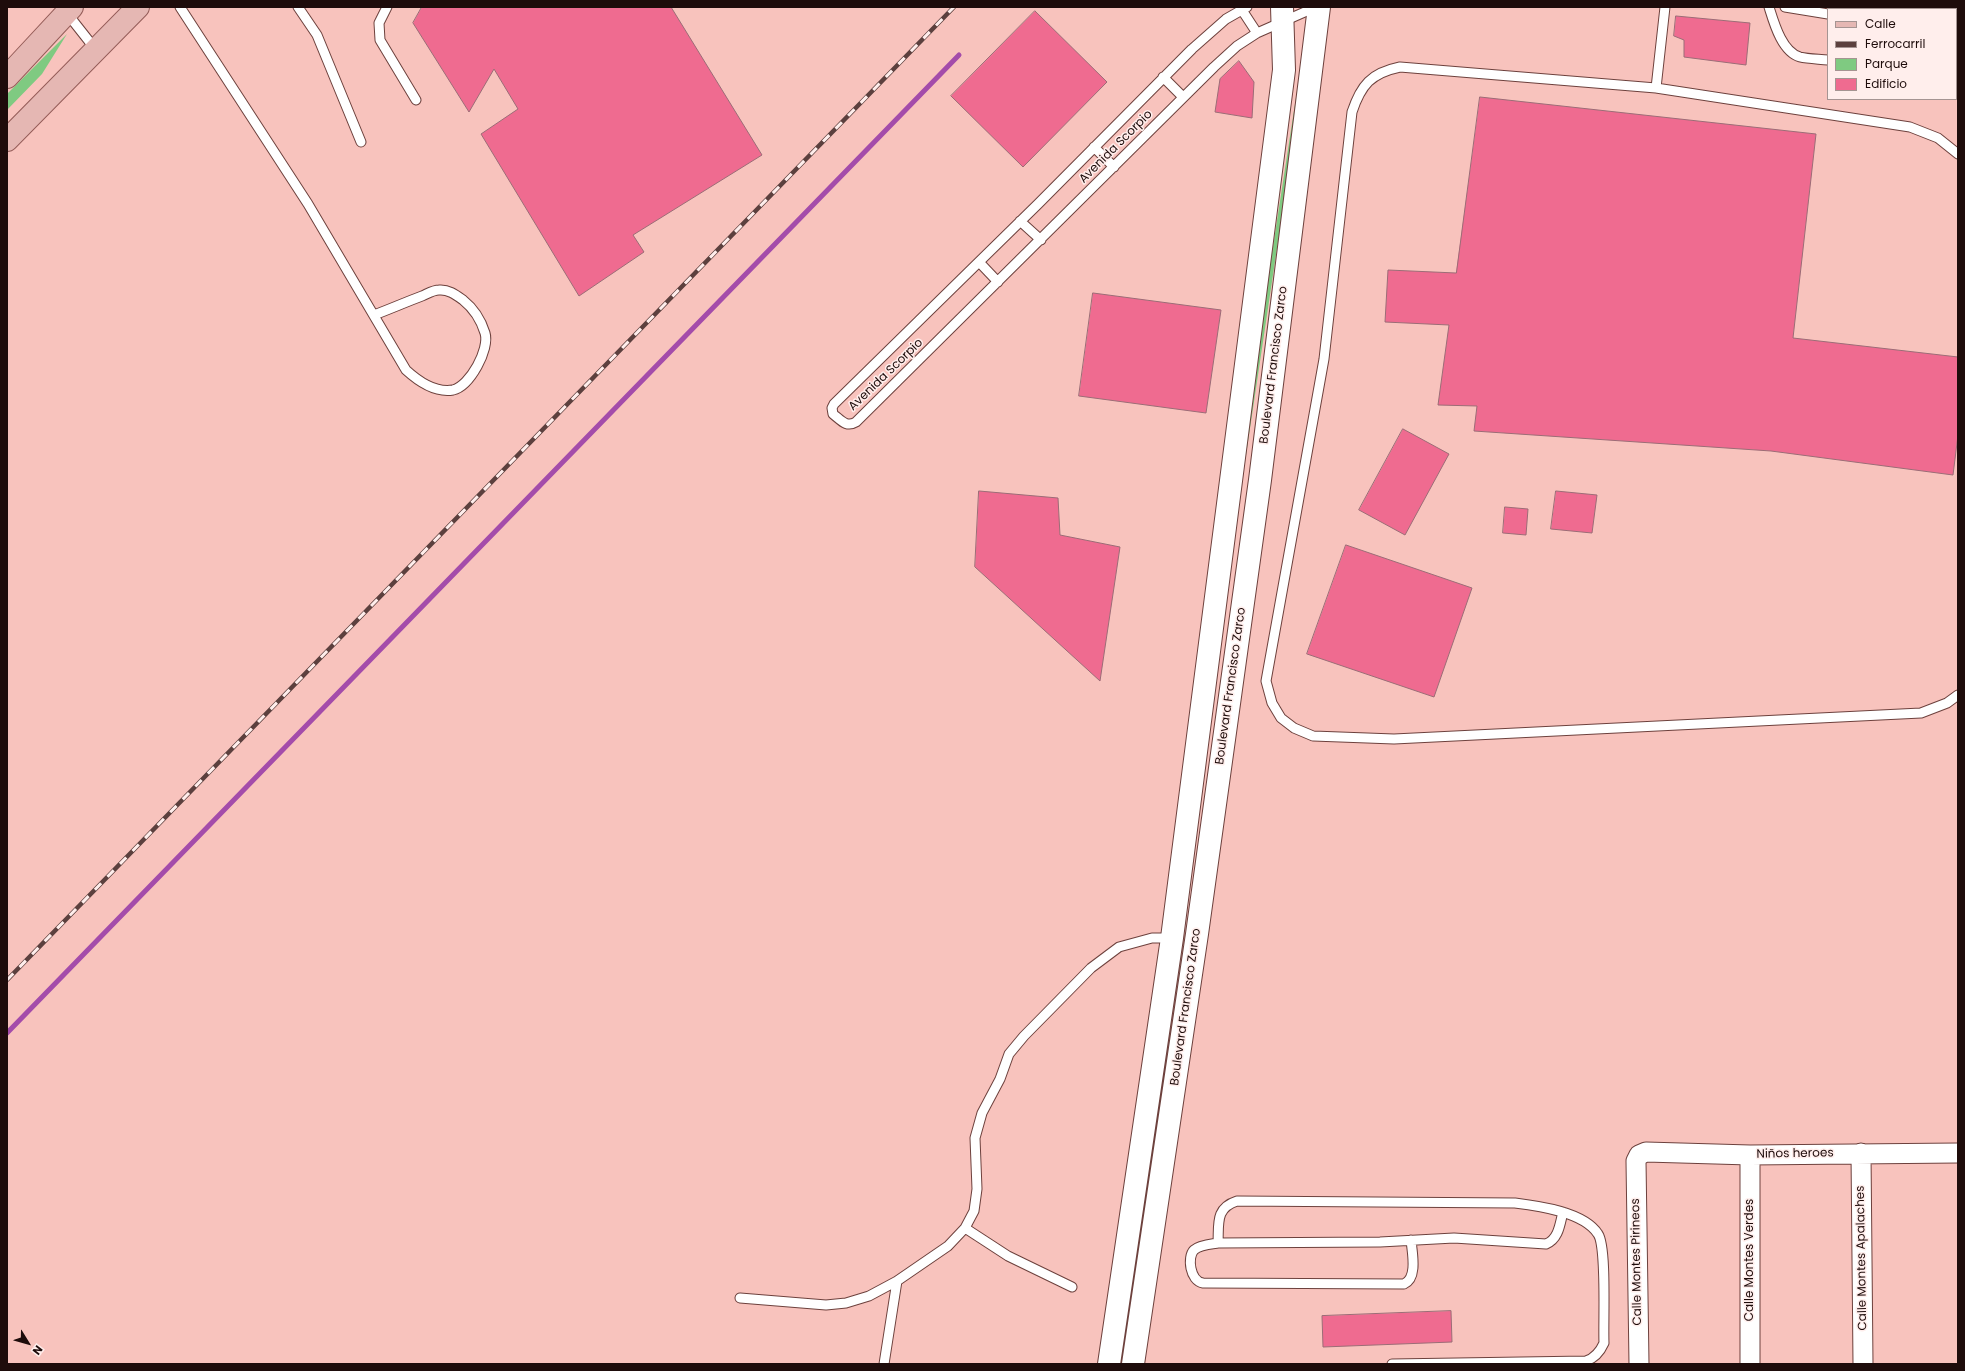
<!DOCTYPE html>
<html>
<head>
<meta charset="utf-8">
<style>
  body { margin:0 }
  #map { position:relative; width:1965px; height:1371px; overflow:hidden; background:#f8c3bd; font-family:Poppins,sans-serif }
  canvas { display:block }
  .frame { position:absolute; inset:0; border:8px solid #1e0c0b; pointer-events:none }
  .legend { position:absolute; left:1827px; top:8px; width:130px; height:92px; box-sizing:border-box; background:#ffeeec; border:1px solid #a59492; margin:0; padding:5px 7px; list-style:none; font-size:12px; color:#1e0c0b }
  .legend li { display:flex; align-items:center; gap:8px; height:20px }
  .legend b { width:20px; border:1px solid #a59492 }
  .north { position:absolute; left:8px; top:1323px; width:40px; height:40px; -webkit-text-stroke:3px #ffeeec; paint-order:stroke; rotate:127deg; font-size:11px; font-weight:700; line-height:16px; text-align:center; color:#1e0c0b }
  .north::after { content:''; display:block; margin:auto; width:14px; height:18px; background:#1e0c0b; clip-path:polygon(50% 0,100% 100%,50% 72%,0 100%) }
</style>
</head>
<body>
<div id="map">
<canvas width="1965" height="1371"></canvas>
<div class="frame"></div>
<ul class="legend">
<li><b style="height:5px;background:#e5b7b3"></b>Calle</li>
<li><b style="height:5px;background:#5c403e"></b>Ferrocarril</li>
<li><b style="height:11px;background:#7fca81"></b>Parque</li>
<li><b style="height:11px;background:#ef6b90"></b>Edificio</li>
</ul>
<div class="north">N</div>
</div>
<script>
const c = document.querySelector('canvas').getContext('2d');
c.lineJoin = 'round';
function fill(path, color) { c.fillStyle = color; c.fill(path, 'evenodd'); }
function trace(path, color, width, dash) { c.strokeStyle = color; c.lineWidth = width; c.lineCap = dash ? 'butt' : 'round'; c.setLineDash(dash || []); c.stroke(path); }
function drawText(font, color, halo, rows, align = 'center') {
  c.font = font + ' Poppins,sans-serif'; c.lineWidth = 3; c.setLineDash([]); c.textBaseline = 'middle'; c.strokeStyle = halo; c.fillStyle = color; for (const [text, x, y, turn = 0] of rows) {
    c.save(); c.translate(x, y); c.rotate((+turn || 0) * Math.PI / 180); c.textAlign = isNaN(turn) ? turn : align; if (halo) c.strokeText(text, 0, 0); c.fillText(text, 0, 0); c.restore();
  }
}
fill(new Path2D(`
  M 67,34 L 42,74 L 7,110 L 7,94 Z
  M 1301,65 L 1304,68 L 1246,455 L 1241,454 Z`), '#7fca81');
trace(new Path2D(`
  M 7,1033 L 959,55`), '#a44caa', 5);
const building = new Path2D(`
  M 422,7 L 671,7 L 762,155 L 633,235 L 644,252 L 579,296 L 481,134 L 518,109 L 494,69 L 469,112 L 413,23 Z
  M 1035,11 L 1107,82 L 1023,167 L 951,96 Z
  M 1676,16 L 1750,23 L 1746,65 L 1684,57 L 1684,40 L 1674,36 Z
  M 1239,61 L 1254,82 L 1252,118 L 1215,112 L 1220,79 Z
  M 1480,97 L 1816,134 L 1793,338 L 1958,357 L 1958,435 L 1953,475 L 1771,451 L 1474,431 L 1477,406 L 1438,405 L 1449,325 L 1385,322 L 1388,270 L 1456,273 Z
  M 1093,293 L 1221,310 L 1206,413 L 1079,396 Z
  M 1403,429 L 1449,454 L 1405,535 L 1359,510 Z
  M 979,491 L 1058,498 L 1060,535 L 1120,547 L 1100,681 L 975,567 Z
  M 1556,491 L 1597,495 L 1592,533 L 1551,529 Z
  M 1505,507 L 1528,509 L 1526,535 L 1503,533 Z
  M 1346,545 L 1472,588 L 1434,697 L 1307,654 Z
  M 1451,1311 L 1452,1342 L 1323,1347 L 1322,1316 Z`);
fill(building, '#ef6b90');
trace(building, '#9b6c76', 1);
const lane = new Path2D(`
  M 180,7 L 308,204 L 406,370 C 418,381 436,393 453,390 C 470,386 490,349 485,333 C 481,320 473,308 463,300 C 456,295 448,289 439,290 C 433,290 427,294 422,296 C 406,302 390,309 374,315
  M 298,7 L 317,35 L 361,142
  M 387,7 L 379,23 L 380,40 L 416,100
  M 1240,7 L 1257,33
  M 1247,7 L 1226,19 L 1192,49 L 1038,204 L 834,404 L 832,408 L 833,414 C 841,420 846,428 856,422 L 1214,67 L 1237,46 L 1257,33 L 1316,7
  M 1769,7 C 1774,23 1782,52 1800,57 C 1808,59 1819,59 1828,60
  M 1785,7 L 1828,14
  M 66,12 L 96,50
  M 1163,77 L 1183,97
  M 1656,88 L 1665,7
  M 1094,147 L 1114,167
  M 1958,154 L 1938,138 L 1910,127 L 1656,88 L 1400,67 C 1371,73 1361,85 1352,112 L 1324,359 L 1266,681 L 1272,703 L 1281,718 L 1294,728 L 1313,736 L 1394,739 L 1921,713 L 1947,703 L 1958,695
  M 1020,221 L 1041,240
  M 979,262 L 998,282
  M 965,1228 L 1008,1256 L 1072,1287
  M 1218,1243 C 1212,1244 1199,1245 1194,1250 C 1187,1257 1190,1281 1203,1283 L 1404,1284 C 1418,1278 1412,1252 1411,1240
  M 740,1298 L 826,1305 L 846,1303 L 869,1296 L 897,1281 L 948,1246 L 965,1228 L 974,1211 L 977,1189 L 975,1138 L 982,1113 L 1000,1079 L 1009,1054 L 1024,1036 L 1091,968 L 1119,947 L 1152,938 L 1172,938
  M 884,1364 L 897,1281
  M 1392,1364 L 1586,1361 C 1595,1358 1600,1352 1604,1343 C 1603,1323 1607,1247 1598,1234 C 1584,1212 1539,1206 1515,1203 L 1237,1201 C 1215,1208 1219,1224 1218,1243 L 1380,1242 L 1454,1238 L 1546,1244 C 1559,1239 1560,1223 1563,1212`);
const street = new Path2D(`
  M 1861,1153 L 1863,1364
  M 1750,1155 L 1750,1364
  M 1639,1364 L 1636,1161 L 1639,1155 L 1646,1152 L 1750,1155 L 1958,1153`);
const secondary = new Path2D(`
  M 1109,1364 L 1172,938 L 1284,70 L 1282,7
  M 1133,1364 L 1197,934 L 1260,480 L 1319,7`);
const primary = new Path2D(`
  M 7,77 L 72,7
  M 7,140 L 138,7`);
trace(lane, '#6d413d', 11);
trace(street, '#6d413d', 21);
trace(secondary, '#6d413d', 24);
trace(primary, '#945c58', 24);
trace(lane, '#fff', 9);
trace(street, '#fff', 19);
trace(secondary, '#fff', 22);
trace(primary, '#e5b7b3', 22);
const rail = new Path2D(`
  M 7,980 L 954,7`);
trace(rail, '#5c403e', 4.5);
trace(rail, '#ffeeec', 3, [9]);
drawText('12px', '#1e0c0b', '#ffeeec', [
  ["Avenida Scorpio",1116,147,-45],
  ["Boulevard Francisco Zarco",1274,365,-83],
  ["Avenida Scorpio",886,375,-44],
  ["Boulevard Francisco Zarco",1231,686,-82],
  ["Boulevard Francisco Zarco",1186,1007,-82],
  ["Niños heroes",1795,1154,-1],
  ["Calle Montes Apalaches",1862,1258,-91],
  ["Calle Montes Verdes",1750,1260,-90],
  ["Calle Montes Pirineos",1637,1262,-91]
]);
</script>
</body>
</html>
